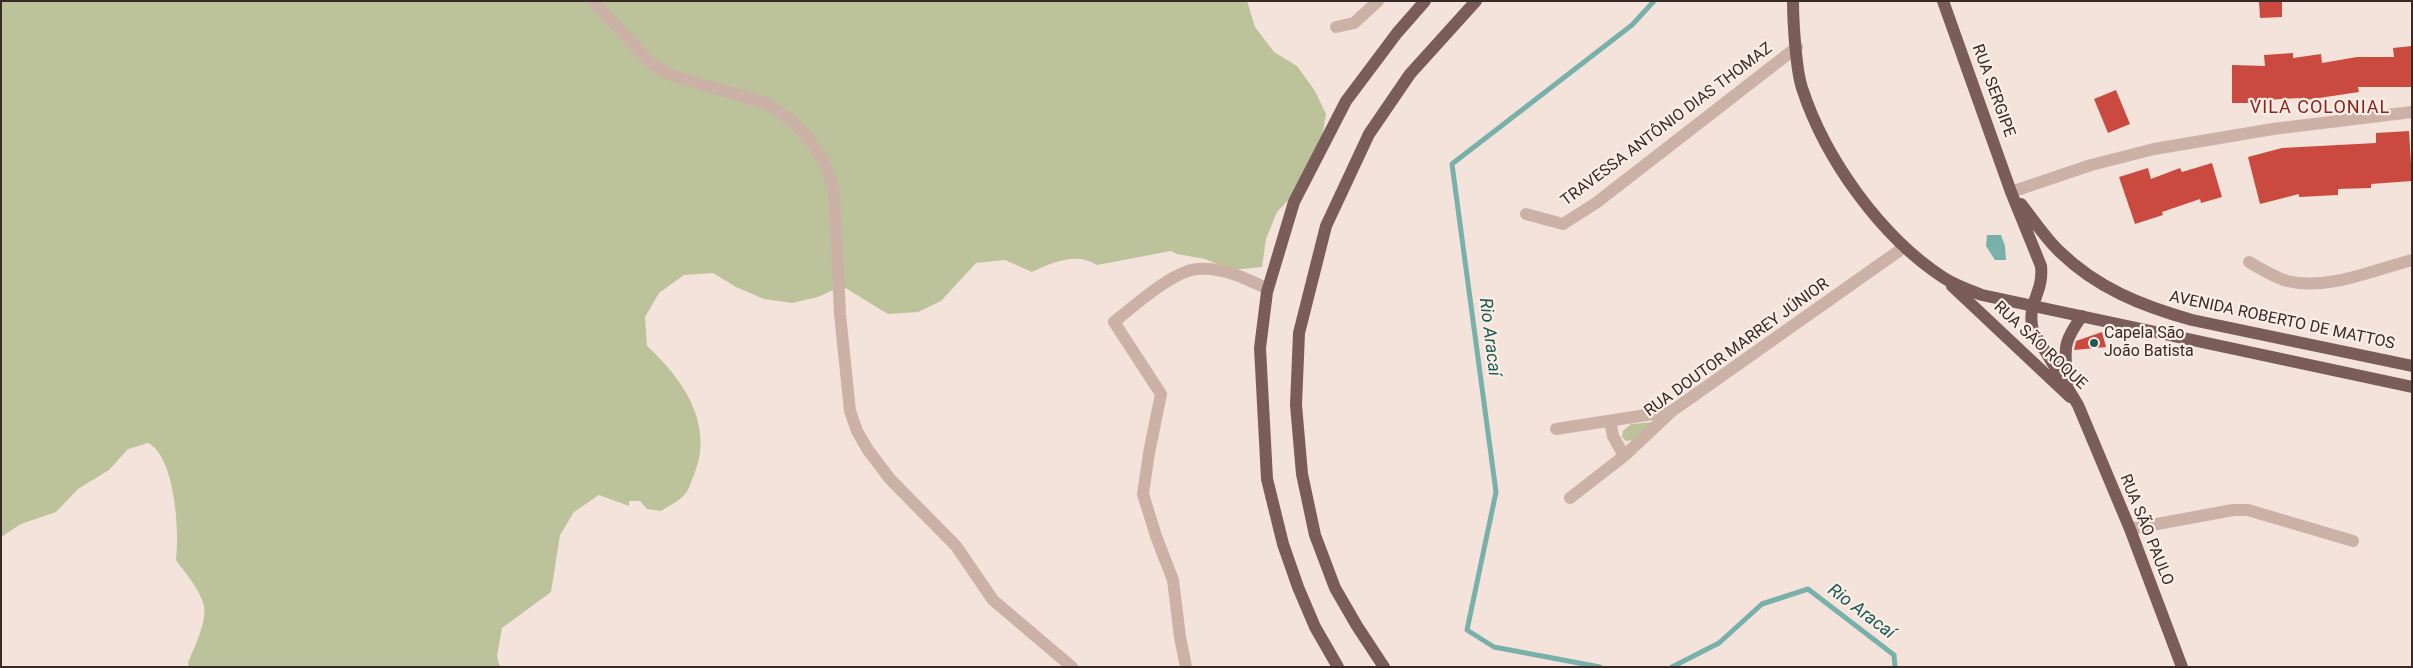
<!DOCTYPE html>
<html>
<head>
<meta charset="utf-8">
<style>
  body { margin:0 }
  #map { position:relative; width:2413px; height:668px; overflow:hidden; background:#f3e3db; font-family:Roboto,sans-serif }
  canvas { display:block }
  .frame { position:absolute; inset:0; border:2px solid #372a27; pointer-events:none }
</style>
</head>
<body>
<div id="map">
<canvas width="2413" height="668"></canvas>
<div class="frame"></div>
</div>
<script>
const c = document.querySelector('canvas').getContext('2d');
c.lineJoin = 'round';
function fill(path, color) { c.fillStyle = color; c.fill(path, 'evenodd'); }
function trace(path, color, width, dash) { c.strokeStyle = color; c.lineWidth = width; c.lineCap = dash ? 'butt' : 'round'; c.setLineDash(dash || []); c.stroke(path); }
function drawText(font, color, halo, rows, align = 'center') {
  c.font = font + ' Roboto,sans-serif'; c.lineWidth = 4.5; c.setLineDash([]); c.textBaseline = 'middle'; c.strokeStyle = halo; c.fillStyle = color; for (const [text, x, y, turn = 0] of rows) {
    c.save(); c.translate(x, y); c.rotate((+turn || 0) * Math.PI / 180); c.textAlign = isNaN(turn) ? turn : align; if (halo) c.strokeText(text, 0, 0); c.fillText(text, 0, 0); c.restore();
  }
}
fill(new Path2D(`
  M 1,1 L 1247,1 L 1255,27 L 1274,52 L 1297,66 L 1315,91 L 1326,114 L 1321,143 L 1295,193 L 1277,212 L 1266,239 L 1262,267 L 1232,270 L 1205,259 L 1177,254 L 1171,251 L 1097,265 C 1076,252 1054,262 1032,272 L 1005,260 L 976,263 L 941,301 L 918,312 L 888,314 L 842,286 L 818,297 L 792,303 L 764,299 L 736,287 L 713,273 L 684,275 L 659,293 L 645,317 L 647,346 C 683,379 715,425 694,475 C 691,480 690,488 686,493 C 681,500 669,506 661,511 L 647,509 L 640,501 L 629,501 L 629,506 L 599,495 L 574,512 L 560,535 L 551,592 L 502,628 L 497,656 L 500,667 L 189,667 L 188,663 C 194,648 207,622 204,606 C 200,589 185,573 176,560 C 180,533 175,456 148,443 L 128,449 L 109,470 L 78,489 L 56,512 L 21,524 L 1,537 Z
  M 1655,422 L 1634,440 L 1626,441 L 1622,437 L 1623,431 L 1631,424 Z`), '#bcc39a');
fill(new Path2D(`
  M 1987,235 L 2001,235 L 2005,246 L 2006,260 L 1995,260 L 1986,246 Z`), '#78b1aa');
trace(new Path2D(`
  M 1600,667 L 1494,647 L 1467,630 L 1496,492 L 1452,164 L 1632,25 L 1654,1
  M 1672,667 L 1719,643 L 1762,604 L 1808,589 L 1894,655 L 1895,667`), '#78b1aa', 5);
fill(new Path2D(`
  M 2259,1 L 2282,1 L 2282,17 L 2260,18 Z
  M 2412,46 L 2412,87 L 2358,87 L 2359,92 L 2299,101 L 2299,98 L 2265,100 L 2265,103 L 2232,103 L 2232,65 L 2265,66 L 2264,55 L 2293,53 L 2293,58 L 2321,54 L 2322,63 L 2357,57 L 2394,57 L 2393,48 Z
  M 2116,90 L 2130,124 L 2108,133 L 2094,99 Z
  M 2409,131 L 2412,181 L 2371,184 L 2371,188 L 2338,189 L 2338,195 L 2299,197 L 2299,194 L 2260,204 L 2248,157 L 2282,148 L 2376,143 L 2376,133 Z
  M 2212,163 L 2222,197 L 2201,203 L 2200,199 L 2162,212 L 2163,215 L 2135,224 L 2119,177 L 2148,168 L 2151,179 L 2180,168 L 2182,172 Z
  M 2102,332 L 2106,347 L 2074,350 L 2076,341 Z`), '#cb4a40');
trace(new Path2D(`
  M 593,1 L 651,63 L 670,75 L 766,103 L 788,118 L 806,135 L 824,161 L 834,190 L 840,314 L 850,411 L 857,431 L 868,450 L 890,479 L 956,546 L 993,600 L 1072,667
  M 1336,27 L 1354,23 L 1378,1
  M 2011,192 L 2091,165 L 2154,149 L 2273,129 L 2412,112
  M 1526,214 L 1563,224 L 1596,203 L 1797,47
  M 2249,262 C 2261,269 2274,277 2287,281 C 2327,291 2373,270 2412,260
  M 1610,421 L 1613,436 L 1624,456
  M 1556,429 L 1672,411
  M 1570,498 L 1624,456 L 1672,411 L 1903,248
  M 2130,529 L 2233,510 L 2248,510 L 2353,541
  M 1186,667 L 1180,637 L 1173,580 L 1156,536 L 1143,494 L 1149,453 L 1161,394 L 1114,322 C 1134,306 1174,270 1198,269 C 1223,267 1247,279 1268,289`), '#ccb1a6', 12);
trace(new Path2D(`
  M 1793,1 C 1793,21 1796,70 1802,88 C 1825,159 1881,237 1944,278 C 1955,285 1969,290 1982,295 L 2412,387
  M 1943,1 L 2011,192 L 2041,266 C 2044,294 2026,302 2033,331 L 2078,405 L 2130,529 L 2182,667
  M 2021,204 C 2033,219 2045,238 2060,252 C 2097,288 2142,306 2192,320 L 2412,366
  M 1952,286 L 2070,397
  M 2067,384 C 2066,350 2060,346 2082,316
  M 1338,667 L 1315,627 L 1298,587 L 1283,544 L 1267,479 L 1260,348 L 1267,292 L 1294,202 L 1346,101 L 1397,33 L 1425,1
  M 1384,667 L 1357,626 L 1335,588 L 1315,535 L 1302,474 L 1296,405 L 1299,333 L 1326,226 L 1369,134 L 1410,74 L 1476,1`), '#7a5d58', 12);
for (const [x, y, r, color] of [
  [2094,343,5,"#1b5b54"]
]) { const dot = new Path2D(); dot.arc(x, y, r, 0, 2 * Math.PI); c.fillStyle = color; c.fill(dot); trace(dot, '#faeee7', 2); }
drawText('16px', '#372a27', '#faeee7', [
  ["RUA SERGIPE",1993,91,70],
  ["TRAVESSA ANTÔNIO DIAS THOMAZ",1667,125,-37],
  ["AVENIDA ROBERTO DE MATTOS",2282,321,12],
  ["RUA SÃO ROQUE",2040,346,43],
  ["RUA DOUTOR MARREY JÚNIOR",1737,348,-36],
  ["RUA SÃO PAULO",2146,530,68]
]);
drawText('16px', '#372a27', '#faeee7', [
  ["Capela São",2104,334],
  ["João Batista",2104,352]
], 'left');
c.letterSpacing = '1px';
drawText('18px', '#8a241c', '#faeee7', [
  ["VILA COLONIAL",2320,108]
]);
c.letterSpacing = '0px';
drawText('italic 18px', '#1b5b54', '#faeee7', [
  ["Rio Aracaí",1489,337,83],
  ["Rio Aracaí",1861,612,37]
]);
</script>
</body>
</html>
